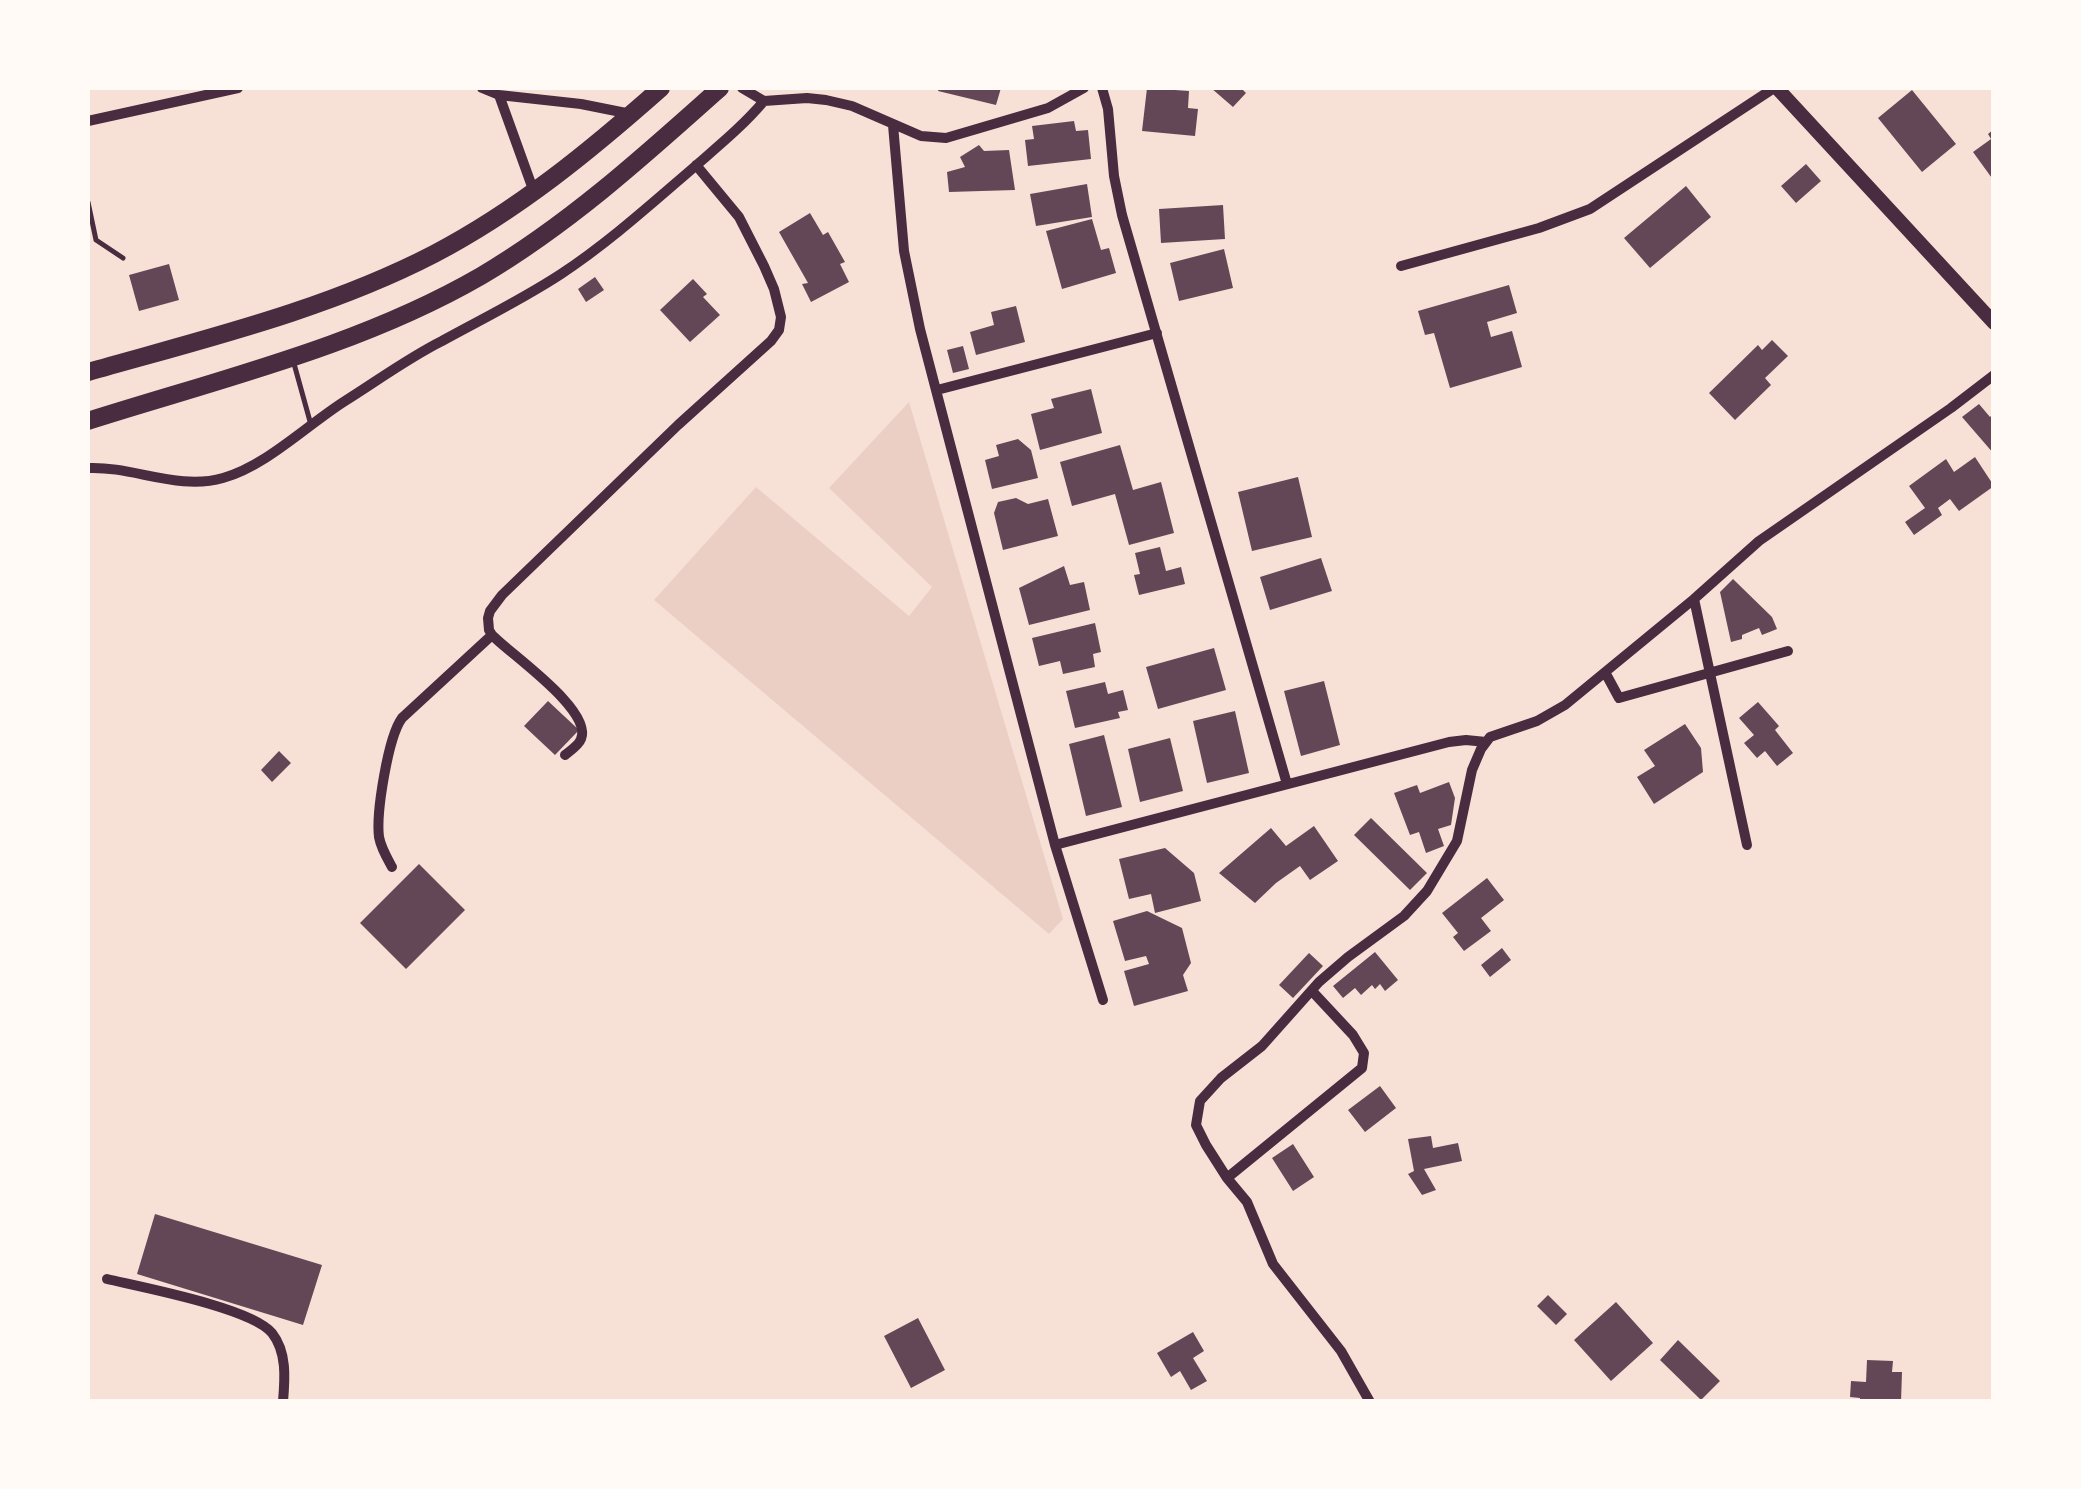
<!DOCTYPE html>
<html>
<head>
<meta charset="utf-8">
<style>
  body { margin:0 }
  #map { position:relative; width:2081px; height:1489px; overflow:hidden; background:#f7e1d7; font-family:"IBM Plex Sans",sans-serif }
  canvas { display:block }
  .frame { position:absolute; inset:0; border:90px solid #fffaf5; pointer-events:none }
</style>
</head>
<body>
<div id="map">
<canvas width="2081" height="1489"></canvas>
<div class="frame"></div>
</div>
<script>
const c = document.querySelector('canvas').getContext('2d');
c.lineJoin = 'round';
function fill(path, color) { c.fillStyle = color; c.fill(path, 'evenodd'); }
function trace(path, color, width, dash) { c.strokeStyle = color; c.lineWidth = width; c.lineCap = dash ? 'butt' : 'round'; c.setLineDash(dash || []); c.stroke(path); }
fill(new Path2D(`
  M 909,402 L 1063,919 L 1049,934 L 654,600 L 756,487 L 909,616 L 932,587 L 829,488 Z`), '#ebcfc5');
fill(new Path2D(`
  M 939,88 L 1001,88 L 996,105 L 938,91 Z
  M 1147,88 L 1189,91 L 1188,108 L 1198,109 L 1195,136 L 1142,131 Z
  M 1211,88 L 1241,88 L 1246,93 L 1233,107 Z
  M 1912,90 L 1956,144 L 1922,172 L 1878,118 Z
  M 1074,121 L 1076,131 L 1088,130 L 1091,159 L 1028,166 L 1025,140 L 1034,139 L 1032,126 Z
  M 1994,129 L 1994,181 L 1973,152 L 1991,139 L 1988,134 Z
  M 979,145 L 984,151 L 1009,150 L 1015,190 L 949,192 L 947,172 L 965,167 L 960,157 Z
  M 1806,164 L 1821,181 L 1796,203 L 1781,186 Z
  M 1087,184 L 1092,217 L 1036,226 L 1030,194 Z
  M 1686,186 L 1711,217 L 1650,268 L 1624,238 Z
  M 1223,205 L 1225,239 L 1161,243 L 1159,209 Z
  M 810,213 L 823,235 L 828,232 L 845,262 L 840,264 L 849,282 L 811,302 L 802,284 L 808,283 L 779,232 Z
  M 1092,219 L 1101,250 L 1109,248 L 1116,273 L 1062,289 L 1046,231 Z
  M 1224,249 L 1233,288 L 1179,301 L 1170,263 Z
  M 169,264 L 179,300 L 139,311 L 129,275 Z
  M 595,277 L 604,290 L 586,302 L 578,289 Z
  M 693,279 L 707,294 L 703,297 L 720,315 L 690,342 L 660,310 Z
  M 1509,285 L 1517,313 L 1487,322 L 1491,337 L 1512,331 L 1522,367 L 1450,388 L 1434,333 L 1425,335 L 1418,311 Z
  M 1016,306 L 1025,342 L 976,355 L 970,332 L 994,325 L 991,312 Z
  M 1772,340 L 1788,356 L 1765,378 L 1771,385 L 1735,420 L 1709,393 L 1758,345 L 1762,350 Z
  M 963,346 L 969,369 L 953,373 L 947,350 Z
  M 1091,389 L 1102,433 L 1040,450 L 1031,414 L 1054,408 L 1051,399 Z
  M 1979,404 L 1990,417 L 1994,413 L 1994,454 L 1962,417 Z
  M 1018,439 L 1031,450 L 1038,478 L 992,489 L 985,460 L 999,456 L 996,445 Z
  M 1120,445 L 1133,490 L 1161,482 L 1174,533 L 1129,545 L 1115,494 L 1072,506 L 1060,462 Z
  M 1975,457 L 1994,486 L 1959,511 L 1950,499 L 1938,508 L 1942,515 L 1914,535 L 1905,522 L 1925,508 L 1909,486 L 1946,459 L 1954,472 Z
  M 1298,477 L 1312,537 L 1252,551 L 1238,492 Z
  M 1016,498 L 1028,504 L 1048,499 L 1058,536 L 1003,550 L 994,513 L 998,502 Z
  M 1160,547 L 1166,571 L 1181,567 L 1185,584 L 1139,595 L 1134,575 L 1140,574 L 1135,553 Z
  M 1321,558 L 1332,591 L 1270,610 L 1260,577 Z
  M 1064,566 L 1070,585 L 1084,582 L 1090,610 L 1029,625 L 1019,588 Z
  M 1733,579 L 1772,617 L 1777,629 L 1762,635 L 1759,628 L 1742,635 L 1742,639 L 1731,642 L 1720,592 Z
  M 1095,623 L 1101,652 L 1093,654 L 1095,667 L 1063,674 L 1060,661 L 1039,666 L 1032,638 Z
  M 1214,648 L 1226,690 L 1158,709 L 1146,667 Z
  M 1324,681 L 1340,745 L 1301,756 L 1284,691 Z
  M 1105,682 L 1108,694 L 1123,690 L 1128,710 L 1118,712 L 1120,718 L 1075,728 L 1066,691 Z
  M 548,701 L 579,730 L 555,755 L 524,726 Z
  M 1758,702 L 1779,726 L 1775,730 L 1793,753 L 1777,766 L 1765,751 L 1757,758 L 1744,743 L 1754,735 L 1739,718 Z
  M 1235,711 L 1249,773 L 1207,783 L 1193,721 Z
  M 1685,724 L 1701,748 L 1703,772 L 1654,804 L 1637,777 L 1655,766 L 1644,750 Z
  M 1104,735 L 1122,807 L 1086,816 L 1069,744 Z
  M 1170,738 L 1183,791 L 1140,802 L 1128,749 Z
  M 279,751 L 291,763 L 272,782 L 261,770 Z
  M 1449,782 L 1455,798 L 1451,825 L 1438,829 L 1444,846 L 1426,853 L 1419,832 L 1410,835 L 1394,793 L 1417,785 L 1420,793 Z
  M 1371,818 L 1427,873 L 1410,890 L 1354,835 Z
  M 1314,826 L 1338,861 L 1310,880 L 1300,866 L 1276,883 L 1255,903 L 1219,873 L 1271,828 L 1286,846 Z
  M 1165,848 L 1194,873 L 1201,901 L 1155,913 L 1151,894 L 1129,899 L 1119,859 Z
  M 419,864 L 465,910 L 406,969 L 360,923 Z
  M 1487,878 L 1504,900 L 1481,918 L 1491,931 L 1464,951 L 1453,937 L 1458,933 L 1442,913 Z
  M 1147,911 L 1182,928 L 1191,963 L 1183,975 L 1188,991 L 1134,1006 L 1124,971 L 1149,964 L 1146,956 L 1125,961 L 1113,921 Z
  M 1502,948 L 1511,960 L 1490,977 L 1481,965 Z
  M 1375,952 L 1398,980 L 1385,991 L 1380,984 L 1375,989 L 1372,985 L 1361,995 L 1355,988 L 1343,998 L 1333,986 Z
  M 1309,953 L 1323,966 L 1293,998 L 1279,985 Z
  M 1380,1086 L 1396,1108 L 1365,1132 L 1348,1110 Z
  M 1431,1136 L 1433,1148 L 1458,1143 L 1462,1161 L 1424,1169 L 1436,1190 L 1422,1195 L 1408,1174 L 1414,1171 L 1408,1139 Z
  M 1293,1144 L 1314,1177 L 1293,1191 L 1272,1158 Z
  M 155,1214 L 322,1265 L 303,1325 L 137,1274 Z
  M 1548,1295 L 1567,1314 L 1556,1325 L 1537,1306 Z
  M 1616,1302 L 1653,1343 L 1611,1381 L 1574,1340 Z
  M 918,1318 L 945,1370 L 911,1388 L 884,1336 Z
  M 1193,1332 L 1204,1351 L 1193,1358 L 1207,1381 L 1191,1390 L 1180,1371 L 1171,1377 L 1157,1353 Z
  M 1678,1340 L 1720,1381 L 1701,1400 L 1660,1360 Z
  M 1867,1360 L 1893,1361 L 1892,1372 L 1902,1372 L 1901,1402 L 1860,1402 L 1860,1398 L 1850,1397 L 1851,1381 L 1866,1382 Z`), '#644757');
trace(new Path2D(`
  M 88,202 L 96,240 L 123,258
  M 293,360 L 311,425`), '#4a2c40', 5);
trace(new Path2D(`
  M 482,88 L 499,95 L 581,104 L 631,114
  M 742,88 L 764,101
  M 1102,88 L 1108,109 L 1114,176 L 1122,215 L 1287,784
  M 499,95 L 534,192
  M 764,101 L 807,98 L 826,100 L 852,106 L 921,136 L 946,138 L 1048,108 L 1084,88
  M 88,121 L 238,88
  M 893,125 L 904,251 L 920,329 L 1055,845 L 1103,1000
  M 1401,266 L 1539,228 L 1590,209 L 1774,88
  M 937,390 L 1157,333
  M 88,468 C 133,466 178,491 223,478 C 266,466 307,425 345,401 C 377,381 408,358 442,341 C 482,319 523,299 561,274 C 608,243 650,205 692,169 C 717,147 742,127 764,101
  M 1694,599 L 1747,845
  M 1606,674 L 1619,698 L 1788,651
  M 565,755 C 570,751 579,745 581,739 C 593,710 510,654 492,635 L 489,630 L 488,618 L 490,611 L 502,595 L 678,425 L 771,341 L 779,330 L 781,317 L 774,289 L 764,266 L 739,217 L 696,165
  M 1055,845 L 1449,742 L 1466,740 L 1486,742
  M 392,867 C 387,858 381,848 379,837 C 376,813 388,737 402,718 L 492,635
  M 1227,1178 L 1362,1068 L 1364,1053 L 1353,1035 L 1312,991
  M 107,1279 C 141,1287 252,1308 272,1333 C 287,1352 285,1378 283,1402
  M 1370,1402 L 1341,1351 L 1273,1264 L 1247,1202 L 1227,1178 L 1206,1145 L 1196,1125 L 1200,1101 L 1221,1078 L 1262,1046 L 1319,982 L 1348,957 L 1404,916 L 1427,891 L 1457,841 L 1472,770 L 1481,749 L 1490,737 L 1537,721 L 1565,705 L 1694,599 L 1759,541 L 1951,408 L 1994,375`), '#4a2c40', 10);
trace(new Path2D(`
  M 1777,88 L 1994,323`), '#4a2c40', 14);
trace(new Path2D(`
  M 88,372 C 204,339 326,310 434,254 C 518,210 591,150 661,88
  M 88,421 C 220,379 360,346 481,276 C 569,224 644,156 720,88`), '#4a2c40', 18);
</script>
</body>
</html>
